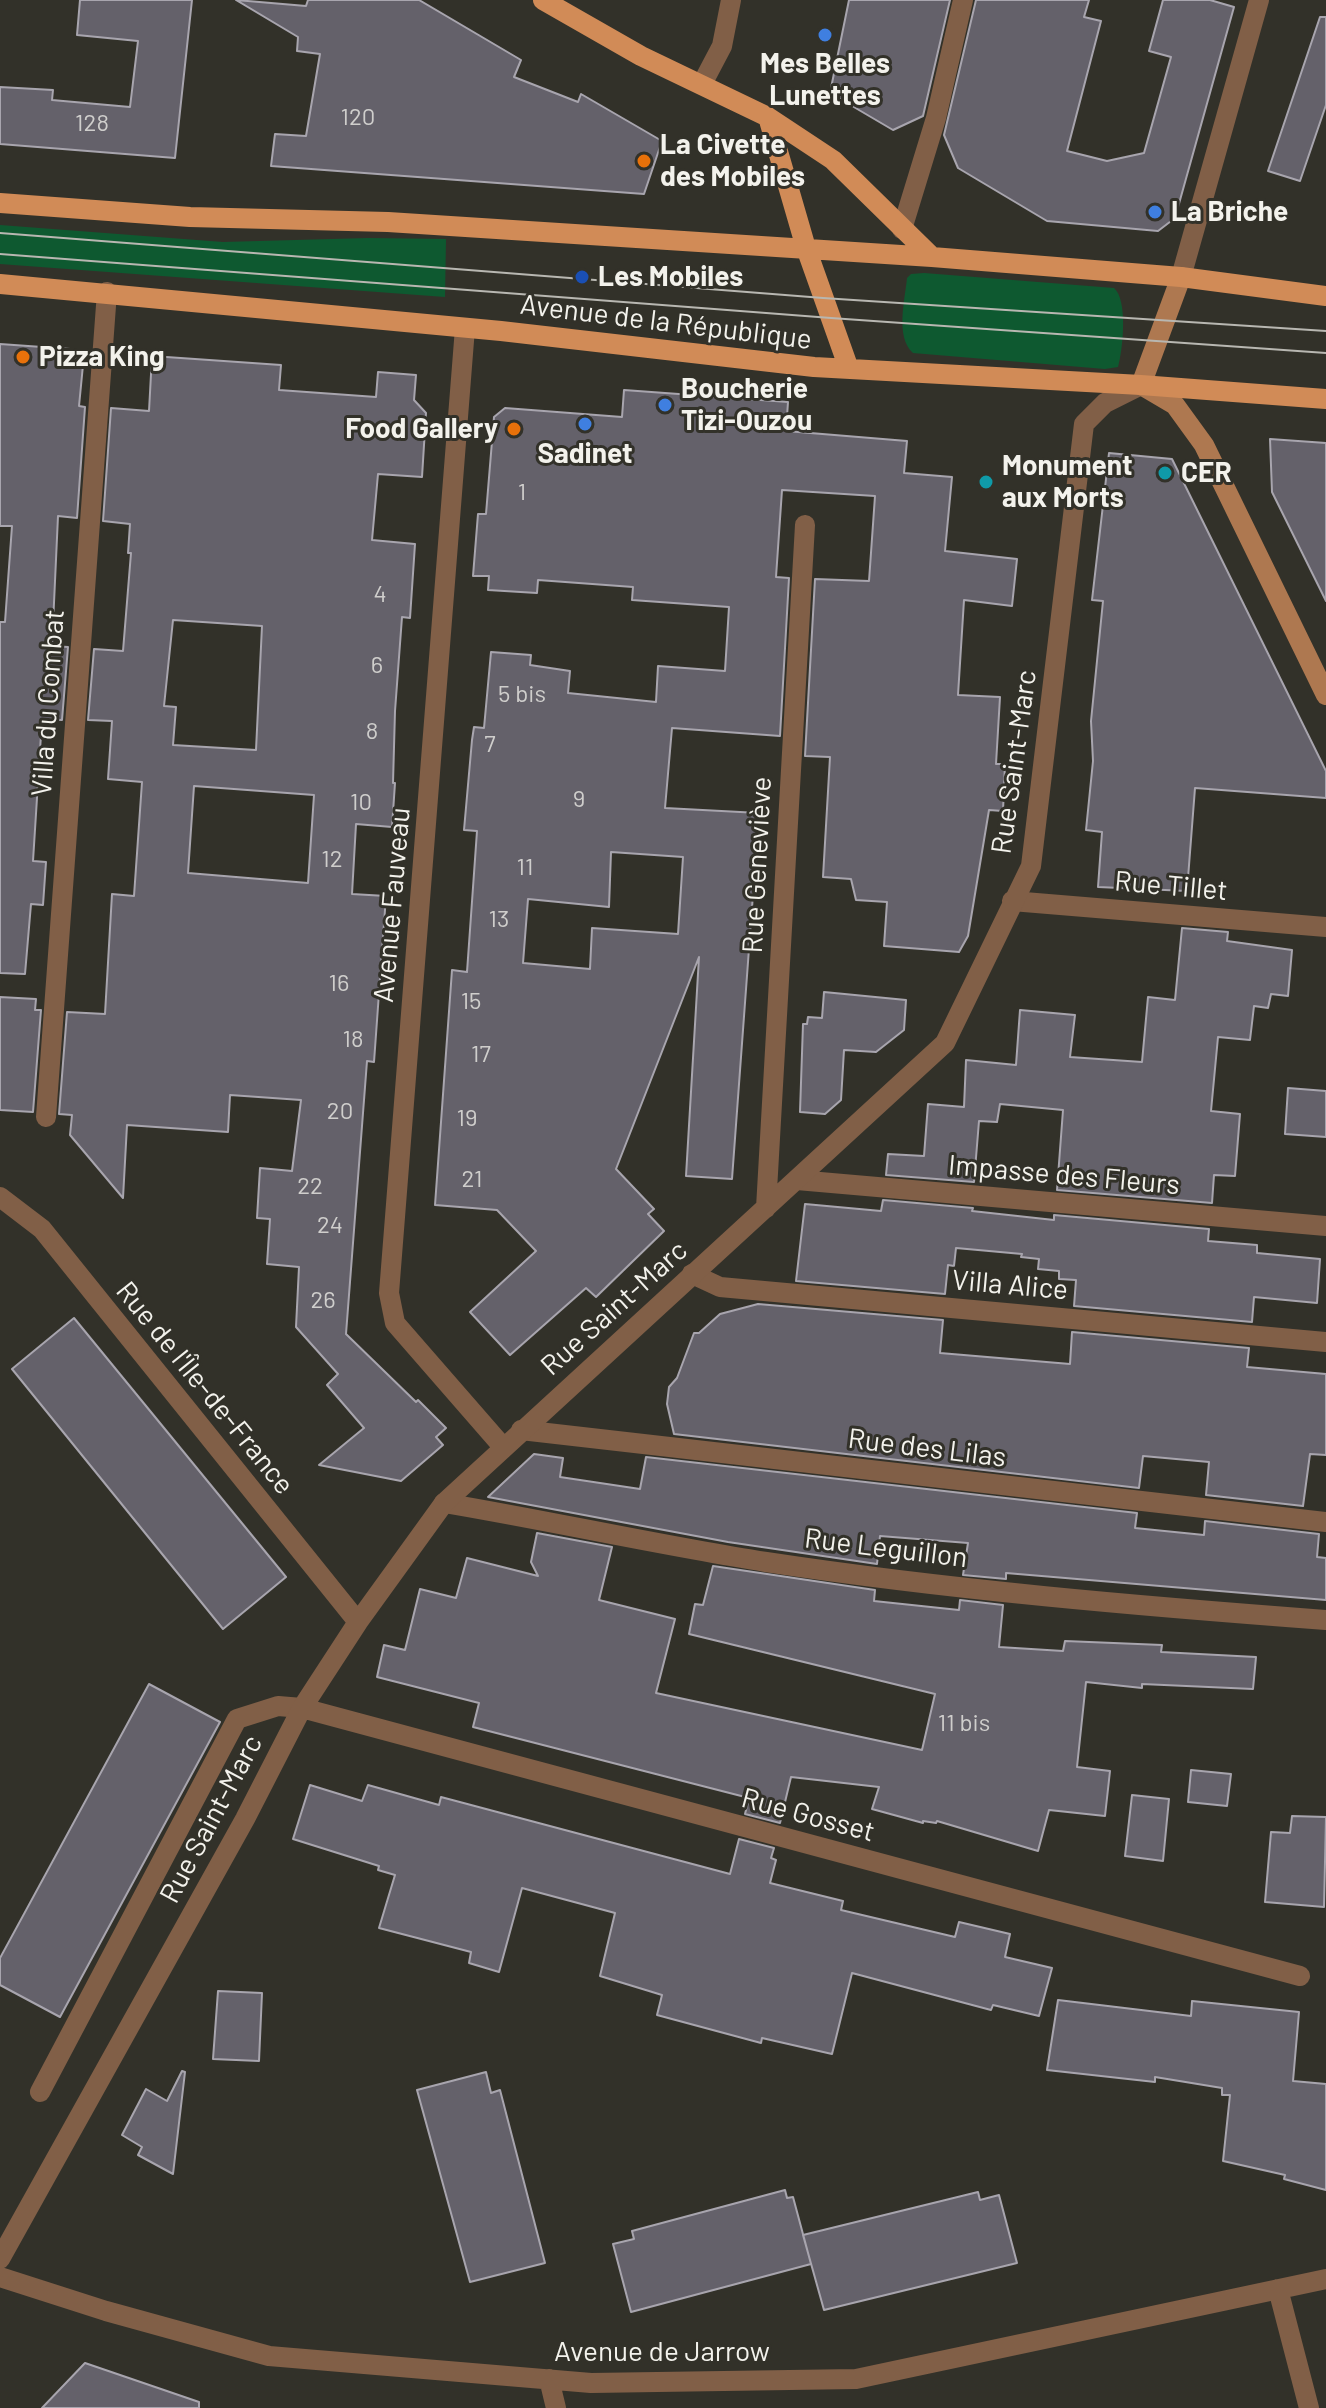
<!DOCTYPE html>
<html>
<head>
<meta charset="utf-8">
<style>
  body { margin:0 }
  canvas { display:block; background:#323129 }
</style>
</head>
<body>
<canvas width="1326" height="2408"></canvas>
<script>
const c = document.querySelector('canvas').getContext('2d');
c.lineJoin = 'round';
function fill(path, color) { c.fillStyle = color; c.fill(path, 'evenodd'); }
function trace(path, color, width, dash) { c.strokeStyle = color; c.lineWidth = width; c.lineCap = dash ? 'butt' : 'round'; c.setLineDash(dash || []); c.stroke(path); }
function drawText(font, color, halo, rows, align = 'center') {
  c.font = font + ' Barlow,sans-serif'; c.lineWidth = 6; c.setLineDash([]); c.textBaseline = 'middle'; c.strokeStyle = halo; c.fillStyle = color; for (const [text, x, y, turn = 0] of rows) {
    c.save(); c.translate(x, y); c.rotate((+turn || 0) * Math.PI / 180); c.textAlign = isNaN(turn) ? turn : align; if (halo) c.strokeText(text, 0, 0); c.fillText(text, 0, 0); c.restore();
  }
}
fill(new Path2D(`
  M 0,225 L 223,242 L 368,238 L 446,239 L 445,297 L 0,264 Z
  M 924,273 L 1114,288 C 1128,300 1123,349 1118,367 L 1105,369 L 913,353 C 895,337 905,300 907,278 L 911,274 Z`), '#0e5930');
const building = new Path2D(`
  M 80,0 L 192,0 L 175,158 L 0,144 L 0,87 L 53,90 L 52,100 L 130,107 L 138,41 L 77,35 Z
  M 236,0 L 306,6 L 308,0 L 419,0 L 521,60 L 514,77 L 578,102 L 581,94 L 662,141 L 644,194 L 271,166 L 275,134 L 306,136 L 320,54 L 297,51 L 298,37 Z
  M 849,0 L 950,0 L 923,116 L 893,130 L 830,93 Z
  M 976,0 L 1089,0 L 1084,17 L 1101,21 L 1067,151 L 1107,161 L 1144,153 L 1171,57 L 1149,51 L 1163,0 L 1210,0 L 1234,7 L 1175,218 L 1158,231 L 1047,221 L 958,168 L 944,135 Z
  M 1320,17 L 1326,17 L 1326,105 L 1300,181 L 1268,171 Z
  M 0,344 L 70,349 L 83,365 L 79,406 L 85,407 L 77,518 L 58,516 L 52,646 L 68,647 L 62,720 L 42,719 L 33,861 L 46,862 L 43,905 L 31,904 L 25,974 L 0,973 L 0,622 L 5,622 L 12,526 L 0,526 Z
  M 152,356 L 281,365 L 279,390 L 376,397 L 378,372 L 416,375 L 414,400 L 426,413 L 422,477 L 378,474 L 372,540 L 415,544 L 410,618 L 402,617 L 395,711 L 393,783 L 395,783 L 392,827 L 356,824 L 352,894 L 386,896 L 374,1062 L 367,1061 L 346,1334 L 416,1402 L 418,1400 L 446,1428 L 436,1437 L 443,1445 L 401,1481 L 319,1465 L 364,1428 L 327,1385 L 338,1374 L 296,1327 L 299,1267 L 267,1264 L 270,1219 L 257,1218 L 260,1168 L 292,1171 L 301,1100 L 230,1095 L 228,1132 L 127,1125 L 123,1198 L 70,1135 L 72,1115 L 59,1114 L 67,1012 L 105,1014 L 112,894 L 134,896 L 142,782 L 108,779 L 112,721 L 88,720 L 94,649 L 123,651 L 131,553 L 128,553 L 130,524 L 103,521 L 111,408 L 149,411 ZM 173,620 L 262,626 L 256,750 L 173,745 L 176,707 L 164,706 ZM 194,786 L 314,795 L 308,883 L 188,873 Z
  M 624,390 L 788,402 L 786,431 L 907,441 L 904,473 L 952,477 L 945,551 L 1017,559 L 1012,606 L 964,600 L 958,695 L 1000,697 L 996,764 L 1005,764 L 1003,811 L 989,810 L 968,936 L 959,952 L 884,946 L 887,902 L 856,900 L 851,879 L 823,877 L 830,757 L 805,756 L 815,579 L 869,581 L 875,496 L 782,490 L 776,577 L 789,578 L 780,736 L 672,728 L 665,808 L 759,813 L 732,1179 L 686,1176 L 699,957 L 616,1169 L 654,1209 L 648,1214 L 664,1231 L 596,1297 L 586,1288 L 510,1355 L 470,1312 L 536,1251 L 497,1210 L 435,1205 L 452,970 L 467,972 L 477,831 L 464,830 L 472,740 L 474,727 L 484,728 L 491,652 L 531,655 L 530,665 L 570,671 L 568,693 L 656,702 L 658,666 L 725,671 L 729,607 L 632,600 L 633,587 L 538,580 L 537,593 L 488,590 L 489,576 L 473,576 L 478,514 L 486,514 L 494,417 L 505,408 L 622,417 ZM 611,852 L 683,857 L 678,934 L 592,928 L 590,969 L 523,963 L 528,899 L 609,907 Z
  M 1270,439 L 1326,443 L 1326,601 L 1272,492 Z
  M 1109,453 L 1172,459 L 1326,771 L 1326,798 L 1195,788 L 1187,891 L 1098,887 L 1102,832 L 1086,830 L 1093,761 L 1091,721 L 1103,601 L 1092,600 Z
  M 1182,928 L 1228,932 L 1227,941 L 1292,950 L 1288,996 L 1271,994 L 1268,1008 L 1254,1006 L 1250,1040 L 1218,1037 L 1211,1111 L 1240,1114 L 1235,1176 L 1214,1175 L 1212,1203 L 1057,1190 L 1063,1110 L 1000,1104 L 997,1122 L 979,1121 L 974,1182 L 886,1175 L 888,1154 L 924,1156 L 928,1104 L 964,1107 L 966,1060 L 1016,1065 L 1020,1010 L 1075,1015 L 1070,1057 L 1142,1062 L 1148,997 L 1175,1000 Z
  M 824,992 L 906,1000 L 904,1030 L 876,1052 L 844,1050 L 841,1100 L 825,1114 L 800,1112 L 803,1024 L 807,1024 L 808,1017 L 822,1018 Z
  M 0,997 L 36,999 L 35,1010 L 41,1010 L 33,1112 L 0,1110 Z
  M 1288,1088 L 1326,1091 L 1326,1137 L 1285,1134 Z
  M 883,1200 L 973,1208 L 972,1211 L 1054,1220 L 1054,1215 L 1209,1229 L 1208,1241 L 1257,1245 L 1257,1253 L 1320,1259 L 1317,1303 L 1254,1297 L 1252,1322 L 1074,1306 L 1076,1280 L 1059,1279 L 1059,1271 L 1038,1269 L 1039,1259 L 1021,1257 L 1022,1254 L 956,1248 L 954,1266 L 948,1265 L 945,1294 L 796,1281 L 805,1204 L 881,1211 Z
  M 758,1304 L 943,1320 L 940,1353 L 1070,1364 L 1072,1332 L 1249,1348 L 1247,1367 L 1326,1374 L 1326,1455 L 1310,1454 L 1303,1506 L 1206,1495 L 1209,1462 L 1143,1456 L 1139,1488 L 674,1434 L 667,1404 L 669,1387 L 677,1378 L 694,1333 L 699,1333 L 720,1314 Z
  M 74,1318 L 286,1577 L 223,1629 L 12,1369 Z
  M 534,1454 L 563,1458 L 560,1477 L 640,1489 L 646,1457 L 1137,1513 L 1135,1528 L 1204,1535 L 1205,1521 L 1319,1534 L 1317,1557 L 1326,1558 L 1326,1600 L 1006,1573 L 1006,1579 L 963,1575 L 968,1543 L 880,1536 L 877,1564 L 728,1542 L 488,1497 Z
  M 537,1533 L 612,1547 L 599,1600 L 675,1619 L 656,1693 L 922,1750 L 935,1694 L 689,1634 L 695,1604 L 703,1605 L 713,1566 L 875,1590 L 874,1601 L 959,1610 L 960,1600 L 1003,1605 L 999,1647 L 1063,1651 L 1065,1641 L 1162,1645 L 1161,1652 L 1256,1657 L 1253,1689 L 1142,1684 L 1142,1688 L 1086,1682 L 1077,1767 L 1110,1771 L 1105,1816 L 1049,1810 L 1038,1851 L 937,1821 L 936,1823 L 923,1821 L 923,1823 L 872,1809 L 879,1787 L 791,1777 L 780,1823 L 745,1814 L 749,1798 L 473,1727 L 479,1703 L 377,1677 L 384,1645 L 405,1650 L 420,1589 L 456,1598 L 467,1558 L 538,1576 L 531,1562 Z
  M 149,1684 L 220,1722 L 60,2017 L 0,1985 L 0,1958 Z
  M 1191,1770 L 1231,1774 L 1227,1806 L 1188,1802 Z
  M 310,1785 L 362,1801 L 368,1785 L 439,1805 L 441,1797 L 730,1874 L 739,1839 L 774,1848 L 771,1858 L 776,1860 L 770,1883 L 843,1901 L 841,1910 L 955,1937 L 959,1922 L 1010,1934 L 1005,1957 L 1052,1968 L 1039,2016 L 993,2005 L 991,2010 L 852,1973 L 832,2054 L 762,2038 L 761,2043 L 657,2015 L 662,1995 L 600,1976 L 615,1913 L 522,1888 L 499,1972 L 469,1963 L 471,1952 L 379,1928 L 395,1875 L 378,1870 L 379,1866 L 293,1839 Z
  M 1132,1795 L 1169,1799 L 1163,1861 L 1125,1856 Z
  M 1292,1816 L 1326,1817 L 1324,1907 L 1265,1902 L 1271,1832 L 1290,1833 Z
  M 218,1991 L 262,1993 L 259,2061 L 213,2059 Z
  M 1058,2000 L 1191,2016 L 1192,2001 L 1299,2012 L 1293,2081 L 1326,2084 L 1326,2190 L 1284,2179 L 1285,2175 L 1223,2161 L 1230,2095 L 1222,2095 L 1222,2088 L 1155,2077 L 1155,2082 L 1047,2070 Z
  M 182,2071 L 185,2072 L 173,2174 L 138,2155 L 142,2147 L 122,2135 L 146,2089 L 167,2101 Z
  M 486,2072 L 491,2093 L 500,2090 L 545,2263 L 470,2282 L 417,2090 Z
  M 785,2190 L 787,2198 L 793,2197 L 811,2264 L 631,2312 L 613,2244 L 634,2239 L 632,2231 Z
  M 978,2192 L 980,2200 L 999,2195 L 1017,2263 L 824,2310 L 803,2235 Z
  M 85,2363 L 199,2402 L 199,2408 L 42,2408 Z`);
fill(building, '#64616a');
trace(building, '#a8a5ae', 2);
trace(new Path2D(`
  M 1012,901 L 1326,927
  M 797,1180 L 1326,1226
  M 692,1274 L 720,1287 L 1326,1342
  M 521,1430 L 1326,1522
  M 444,1503 C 551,1521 658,1545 766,1562 C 951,1590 1139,1606 1326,1620
  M 40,2092 L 237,1719 L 278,1706 L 302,1708`), '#815f47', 20);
trace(new Path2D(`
  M 702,84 L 722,46 L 731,0
  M 902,229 L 936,118 L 963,0
  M 1181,277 L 1259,0
  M 465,328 L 389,1293 L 395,1323 L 503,1447
  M 46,1117 L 107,292
  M 0,1197 L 42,1229 L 358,1622
  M 766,1208 L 805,525
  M 302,1708 L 1300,1976
  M 0,2259 L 245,1819 L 302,1708 L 358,1622 L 444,1503 L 945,1043 L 1031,866 L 1084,424 L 1105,403 L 1141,385
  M 0,2277 L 106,2311 L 269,2356 L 591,2383 L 856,2379 L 1326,2279
  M 1278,2289 L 1309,2408
  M 549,2379 L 556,2408`), '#815f47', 20);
trace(new Path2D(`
  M 1181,277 L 1141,385 L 1175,405 L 1204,445 L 1326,695`), '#ae7850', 20);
trace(new Path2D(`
  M 543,0 L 641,56 L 768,117 L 833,160 L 932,257
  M 768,117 L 806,248 L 849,369
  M 0,203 L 190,217 L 388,222 L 932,257 L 1181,277 L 1326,296
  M 0,284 L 501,331 L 814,367 L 1141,385 L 1326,399`), '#d18b57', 20);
trace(new Path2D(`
  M 0,233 L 823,298 L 1326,331
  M 0,254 L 831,318 L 1326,353`), '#b8b7b1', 2);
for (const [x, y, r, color] of [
  [825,35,8,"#3f7fe0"],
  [644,161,8,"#e8710a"],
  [1155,212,8,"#3f7fe0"],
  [582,277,8,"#1a4fb4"],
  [23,357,8,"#e8710a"],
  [665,405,8,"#3f7fe0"],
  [585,424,8,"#3f7fe0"],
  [514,429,8,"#e8710a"],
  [1165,473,8,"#0f9aa8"],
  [986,482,8,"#0f9aa8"]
]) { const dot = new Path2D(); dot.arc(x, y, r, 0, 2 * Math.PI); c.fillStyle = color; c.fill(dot); trace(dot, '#323129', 3); }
drawText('24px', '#cfcecc', null, [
  ["120",358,117],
  ["128",92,123],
  ["1",522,492],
  ["4",380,594],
  ["6",377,665],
  ["5 bis",522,694],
  ["8",372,731],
  ["7",490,744],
  ["9",579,799],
  ["10",361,802],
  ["12",332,859],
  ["11",525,867],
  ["13",499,919],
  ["16",339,983],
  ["15",471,1001],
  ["18",353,1039],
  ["17",481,1054],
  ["20",340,1111],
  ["19",467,1118],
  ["21",472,1179],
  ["22",310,1186],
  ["24",330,1225],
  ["26",323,1300],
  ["11 bis",964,1723]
]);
drawText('bold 28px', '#f3f2ec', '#323129', [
  ["Mes Belles",825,64,"center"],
  ["Lunettes",825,96,"center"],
  ["La Civette",660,145],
  ["des Mobiles",660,177],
  ["La Briche",1171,212],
  ["Les Mobiles",598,277],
  ["Pizza King",39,357],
  ["Boucherie",681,389],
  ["Tizi-Ouzou",681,421],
  ["Food Gallery",498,429,"right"],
  ["Sadinet",585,454,"center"],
  ["Monument",1002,466],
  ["aux Morts",1002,498],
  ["CER",1181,473]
], 'left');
drawText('28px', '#f3f2ec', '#323129', [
  ["Avenue de la République",666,322,7],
  ["Villa du Combat",48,703,-86],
  ["Rue Saint-Marc",1014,762,-82],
  ["Rue Geneviève",757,865,-87],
  ["Rue Tillet",1171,886,5],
  ["Avenue Fauveau",392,905,-85],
  ["Impasse des Fleurs",1064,1175,5],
  ["Villa Alice",1010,1285,5],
  ["Rue Saint-Marc",614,1308,-42],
  ["Rue de l'Île-de-France",205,1388,51],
  ["Rue des Lilas",927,1448,7],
  ["Rue Leguillon",886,1548,7],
  ["Rue Gosset",808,1815,15],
  ["Rue Saint-Marc",211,1819,-62],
  ["Avenue de Jarrow",662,2352]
]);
</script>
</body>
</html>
